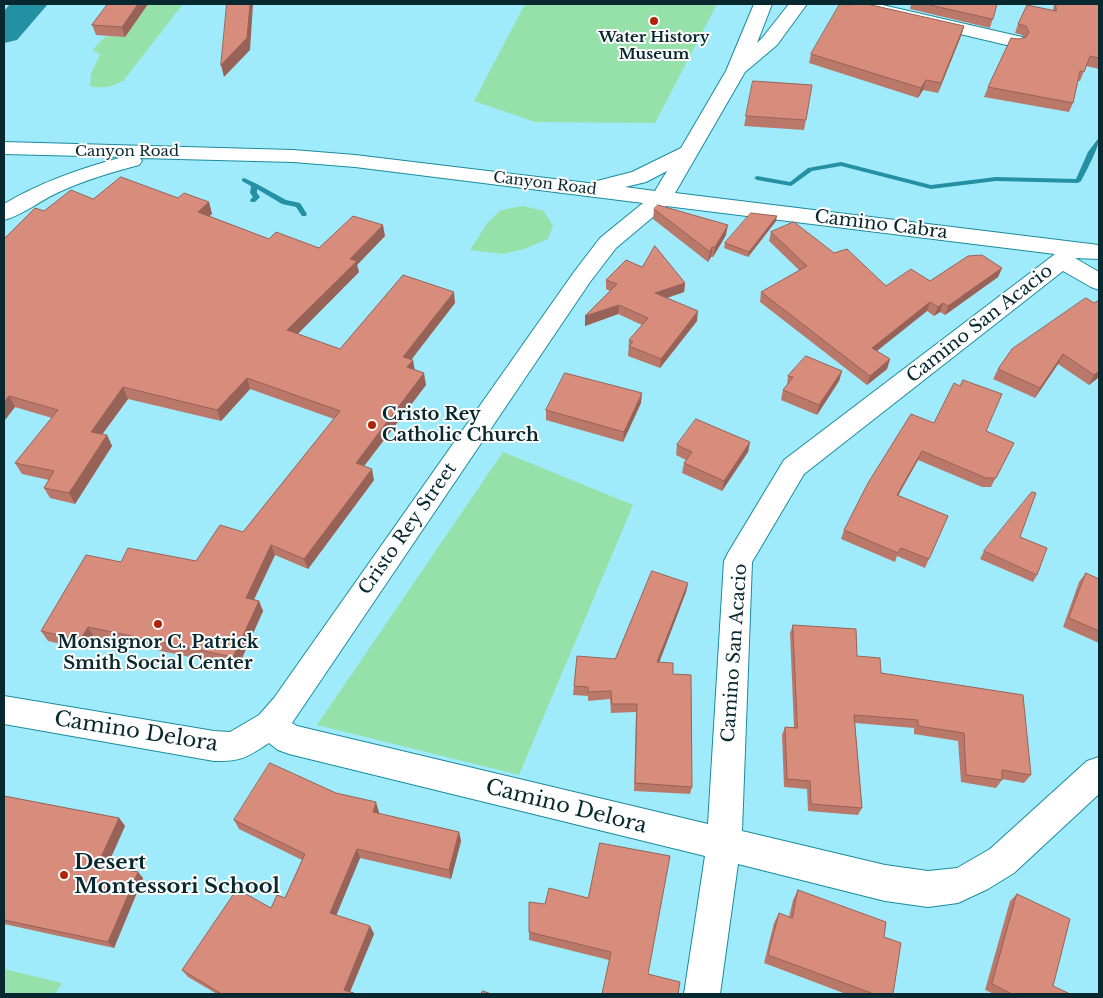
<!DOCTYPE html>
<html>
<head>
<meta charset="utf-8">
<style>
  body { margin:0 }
  #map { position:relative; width:1103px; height:998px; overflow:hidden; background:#a0ebfb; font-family:"Libre Baskerville",serif }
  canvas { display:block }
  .frame { position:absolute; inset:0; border:5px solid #07282e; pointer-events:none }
</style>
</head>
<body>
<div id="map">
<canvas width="1103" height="998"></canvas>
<div class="frame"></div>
</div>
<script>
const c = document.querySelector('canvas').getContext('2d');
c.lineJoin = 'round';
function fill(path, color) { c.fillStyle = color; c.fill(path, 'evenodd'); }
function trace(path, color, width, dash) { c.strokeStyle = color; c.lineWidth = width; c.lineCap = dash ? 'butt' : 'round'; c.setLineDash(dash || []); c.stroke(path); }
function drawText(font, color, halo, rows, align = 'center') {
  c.font = font + ' "Libre Baskerville",serif'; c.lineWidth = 4; c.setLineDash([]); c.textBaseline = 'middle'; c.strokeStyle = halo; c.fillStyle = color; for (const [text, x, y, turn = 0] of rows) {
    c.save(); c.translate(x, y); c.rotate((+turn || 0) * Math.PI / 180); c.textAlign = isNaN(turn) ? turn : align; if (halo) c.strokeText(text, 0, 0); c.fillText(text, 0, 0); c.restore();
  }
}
fill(new Path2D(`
  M 148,4 L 183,4 L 124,80 C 112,87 104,89 90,86 L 91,74 L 100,54 L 92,50 L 106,36 L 125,37 Z
  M 525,4 L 717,4 L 655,123 L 535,122 L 474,101 Z
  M 523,206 L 544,211 L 553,226 L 548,239 L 524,249 L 503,254 L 470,250 L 488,222 L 501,210 Z
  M 503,452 L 633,505 L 519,775 L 317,725 Z
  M 4,969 L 62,983 L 55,994 L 4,994 Z`), '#95e1a9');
fill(new Path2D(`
  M 1099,139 C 1099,147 1086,172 1081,181 L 1078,183 L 996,181 L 931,189 L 841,166 L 812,171 L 791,186 L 757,180 L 754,178 L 757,176 L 790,182 L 808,168 L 841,162 L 931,185 L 996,177 L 1076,179 L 1088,152 L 1097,140 Z
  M 244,178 L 257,184 L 286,200 L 300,203 L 307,214 L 306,216 L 302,216 L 296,207 L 282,204 L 257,189 L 257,193 L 260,197 L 255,202 L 251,202 L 250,200 L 253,197 L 250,193 L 251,186 L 242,181 L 242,179 Z`), '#2391a3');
fill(new Path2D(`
  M 10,4 L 48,4 L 17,40 L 4,43 L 4,11 Z`), '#2391a3');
const minor = new Path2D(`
  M 754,4 L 772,4 L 757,43 L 763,37 L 789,4 L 807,4 L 777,45 L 745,72 L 675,193 L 1099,245 L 1099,259 L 1075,258 L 1099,272 L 1099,290 L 1091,287 L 1063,271 L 804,474 L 752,562 L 742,831 L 885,865 L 928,871 L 957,868 L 990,849 L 1087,761 L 1099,757 L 1099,794 L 1014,873 L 988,889 L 958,903 L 928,907 L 885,901 L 738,864 L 720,994 L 684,994 L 705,856 L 289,754 L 278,750 L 269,743 C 247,757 241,762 214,761 L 4,724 L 4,696 L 214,731 L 230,732 L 259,715 L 274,698 L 574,272 L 600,238 L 643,203 L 355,167 L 293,162 L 140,158 L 142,161 L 139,165 C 112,172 85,180 59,192 C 41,200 23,215 4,220 L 4,204 C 41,182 81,168 123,157 L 4,154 L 4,142 L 293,150 L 355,155 L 596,184 L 597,181 L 632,172 L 681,148 L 726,71 ZM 667,171 L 655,191 L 625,187 L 646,182 ZM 666,206 L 1055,254 L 784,460 L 728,553 L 724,561 L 708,824 L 297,726 L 292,723 L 590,282 L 616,248 Z
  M 847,4 L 878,4 L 1022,37 L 1024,41 L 1022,45 L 1015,47 L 850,8 Z`);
trace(minor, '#1a8b9d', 2);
fill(minor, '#fff');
fill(new Path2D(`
  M 108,4 L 148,4 L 125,37 L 96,35 L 92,25 Z
  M 911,4 L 997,4 L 990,28 L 910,9 Z
  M 1054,4 L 1099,4 L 1099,69 L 1086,66 L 1080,81 L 1078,81 L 1073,103 L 1069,112 L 984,97 L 988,87 L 1019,39 L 1024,38 L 1022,35 L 1015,33 L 1018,24 L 1053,10 Z
  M 850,5 L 964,26 L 961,36 L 938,93 L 923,90 L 918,98 L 809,63 L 811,54 Z
  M 746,116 L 806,120 L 804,130 L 744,126 Z
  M 178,198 L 209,202 L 212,214 L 209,216 L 269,239 L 319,248 L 385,236 L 357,265 L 359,272 L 297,334 L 340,349 L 455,303 L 411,359 L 414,370 L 426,385 L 364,466 L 374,480 L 308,569 L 275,555 L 254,599 L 259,601 L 263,611 L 238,667 L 94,637 L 86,650 L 48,641 L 41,631 L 121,562 L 196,561 L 243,532 L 334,419 L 250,389 L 221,421 L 128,399 L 102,434 L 107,435 L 112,446 L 75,504 L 50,498 L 44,488 L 49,480 L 22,474 L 15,463 L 52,418 L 15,407 L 4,421 L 44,211 L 93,199 Z
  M 654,209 L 726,235 L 713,257 L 711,257 L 708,262 L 653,219 Z
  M 776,221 L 748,257 L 724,248 L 725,243 Z
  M 771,232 L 834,253 L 886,286 L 930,281 L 1002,268 L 998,277 L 945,315 L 940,312 L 934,316 L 927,311 L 877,351 L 890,359 L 887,369 L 867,385 L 760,302 L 761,292 L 800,271 L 769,241 Z
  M 642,267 L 685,283 L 684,292 L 667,298 L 697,321 L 660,368 L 628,356 L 629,340 L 642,325 L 618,314 L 585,326 L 610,291 L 606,289 L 606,280 Z
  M 1099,300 L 1099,377 L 1089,385 L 1058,364 L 1035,398 L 993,379 L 998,369 Z
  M 842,371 L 839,381 L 817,415 L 781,400 L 783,390 L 787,386 L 788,376 Z
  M 641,403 L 623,442 L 546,420 L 546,410 Z
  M 934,423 L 986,431 L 1014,443 L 991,487 L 982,487 L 918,460 L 898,496 L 948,516 L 925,568 L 897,556 L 895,562 L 841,539 L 844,530 Z
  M 750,442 L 748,452 L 722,491 L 682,473 L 684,463 L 686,460 L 676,455 L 677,445 Z
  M 984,551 L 1037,575 L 1033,582 L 980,559 Z
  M 1086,573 L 1099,579 L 1099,643 L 1063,627 L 1079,582 Z
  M 688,583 L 686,592 L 659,662 L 673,674 L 692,787 L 690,794 L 634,791 L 636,712 L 611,713 L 610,699 L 588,701 L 588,696 L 573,695 L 574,686 L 615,659 Z
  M 793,625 L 857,656 L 1031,775 L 1024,783 L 1002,779 L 1002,780 L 996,788 L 961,782 L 958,741 L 914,734 L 914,728 L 855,723 L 862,808 L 858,815 L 808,811 L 807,789 L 784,787 L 782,735 L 785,727 L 794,727 L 790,633 Z
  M 336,793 L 379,812 L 379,814 L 459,832 L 461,841 L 451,879 L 360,858 L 336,915 L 370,926 L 374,934 L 350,992 L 354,994 L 217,994 L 188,977 L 182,970 L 271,908 L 285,898 L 302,860 L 239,829 L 234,820 Z
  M 4,796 L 119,818 L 125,826 L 107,866 L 138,872 L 143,878 L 114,948 L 4,924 Z
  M 798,890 L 884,937 L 893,994 L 846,994 L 764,963 L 774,923 L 779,913 L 789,917 L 793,900 Z
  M 1017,894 L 1053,986 L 1070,994 L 994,994 L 985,990 L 1010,901 Z
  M 529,902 L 648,974 L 609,960 L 529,940 Z`), '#ba786b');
fill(new Path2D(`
  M 138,4 L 148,4 L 125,37 L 122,27 Z
  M 250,4 L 253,4 L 250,50 L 224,77 L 221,65 Z
  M 964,26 L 961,36 L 938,93 L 941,83 Z
  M 926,80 L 923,90 L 918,98 L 921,88 Z
  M 209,202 L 212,214 L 201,223 L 198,212 Z
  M 777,216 L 776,221 L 748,257 L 749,252 Z
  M 383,225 L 385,236 L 357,265 L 359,272 L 290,342 L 287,330 L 350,259 Z
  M 728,225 L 726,235 L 713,257 L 715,247 Z
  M 712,247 L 711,257 L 708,262 L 710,252 Z
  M 1002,268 L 998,277 L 945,315 L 948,306 Z
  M 685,283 L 684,292 L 654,302 L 655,293 Z
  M 454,292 L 455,303 L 405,368 L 403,357 Z
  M 930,302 L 927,311 L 869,357 L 872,348 Z
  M 943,303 L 940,312 L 934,316 L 938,307 Z
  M 619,305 L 618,314 L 585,326 L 585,316 Z
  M 698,311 L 697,321 L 660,368 L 661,359 Z
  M 1063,354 L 1058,364 L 1035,398 L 1040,388 Z
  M 890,359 L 887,369 L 867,385 L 870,376 Z
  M 413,360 L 415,371 L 407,367 Z
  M 842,371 L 839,381 L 817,415 L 819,405 Z
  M 1099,371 L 1099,377 L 1089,385 L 1094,375 Z
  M 424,373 L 426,385 L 358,474 L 356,463 Z
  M 247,378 L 250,389 L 221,421 L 217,410 Z
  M 123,387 L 128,399 L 96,443 L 91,432 Z
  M 642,393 L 641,403 L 623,442 L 624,432 Z
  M 9,396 L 15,407 L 4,421 L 4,402 Z
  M 107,435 L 112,446 L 75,504 L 69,493 Z
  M 750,442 L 748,452 L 722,491 L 724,481 Z
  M 922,451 L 918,460 L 893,504 L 897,495 Z
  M 372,469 L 374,480 L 308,569 L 304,559 Z
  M 271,545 L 275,555 L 250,608 L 246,598 Z
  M 688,583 L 686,592 L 656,671 L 657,662 Z
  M 259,601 L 263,611 L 238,667 L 233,657 Z
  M 88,627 L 94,637 L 86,650 L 80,640 Z
  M 376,802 L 379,812 L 376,821 L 373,812 Z
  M 119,818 L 125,826 L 105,871 L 98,864 Z
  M 459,832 L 461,841 L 451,879 L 449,870 Z
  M 357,849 L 360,858 L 334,921 L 330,913 Z
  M 138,872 L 143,878 L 114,948 L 108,942 Z
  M 370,926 L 374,934 L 349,994 L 344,990 Z`), '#976257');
const building = new Path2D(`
  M 108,4 L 138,4 L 122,27 L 92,25 Z
  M 227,4 L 250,4 L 247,38 L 221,65 Z
  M 840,4 L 850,5 L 851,4 L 867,4 L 964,26 L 941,83 L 926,80 L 921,88 L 811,54 Z
  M 926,4 L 997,4 L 993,19 Z
  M 1056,4 L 1099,4 L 1099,58 L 1090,56 L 1084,72 L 1080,71 L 1073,103 L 988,87 L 1011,38 L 1019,39 L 1026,37 L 1029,32 L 1026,26 L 1018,24 L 1027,5 L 1056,11 Z
  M 753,81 L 812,85 L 806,120 L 746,116 Z
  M 121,177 L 178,198 L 184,193 L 209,202 L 198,212 L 269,239 L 276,232 L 319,248 L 353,216 L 383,225 L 350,259 L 357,261 L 287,330 L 340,349 L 403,275 L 454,292 L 403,357 L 413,360 L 407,367 L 424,373 L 356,463 L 372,469 L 304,559 L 271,545 L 246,598 L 259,601 L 233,657 L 88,627 L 80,640 L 41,631 L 86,555 L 121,562 L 128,548 L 196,561 L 220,525 L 243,532 L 340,411 L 247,378 L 217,410 L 123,387 L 91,432 L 107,435 L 69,493 L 44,488 L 54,471 L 15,463 L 58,410 L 9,396 L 4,402 L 4,239 L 35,208 L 44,211 L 71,190 L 93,199 Z
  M 658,205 L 728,225 L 715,247 L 712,247 L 710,252 L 654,209 Z
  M 751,213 L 777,216 L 749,252 L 725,243 Z
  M 794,222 L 834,253 L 847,249 L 886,286 L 911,269 L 930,281 L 968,256 L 982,255 L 1002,268 L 948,306 L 943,303 L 938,307 L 930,302 L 872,348 L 890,359 L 870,376 L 761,292 L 807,266 L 771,232 Z
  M 655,246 L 685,283 L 655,293 L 698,311 L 661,359 L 629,346 L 633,342 L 629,340 L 648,318 L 619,305 L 585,316 L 617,284 L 606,280 L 626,260 L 642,267 Z
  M 1086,298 L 1094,303 L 1099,300 L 1099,371 L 1094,375 L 1063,354 L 1040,388 L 998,369 L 1012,349 Z
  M 806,356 L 842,371 L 819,405 L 783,390 L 793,377 L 788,376 Z
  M 565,373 L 642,393 L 624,432 L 546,410 Z
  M 963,380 L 1002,394 L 986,431 L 1014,443 L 996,478 L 986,478 L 922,451 L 897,495 L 948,516 L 929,559 L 901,548 L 898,553 L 844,530 L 868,483 L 911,414 L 934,423 L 954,383 L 960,386 Z
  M 696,419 L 750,442 L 724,481 L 684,463 L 692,452 L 677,445 Z
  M 1032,492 L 1036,493 L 1020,537 L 1047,548 L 1037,575 L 984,551 Z
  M 652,571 L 688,583 L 657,662 L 673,663 L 673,674 L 691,675 L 692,787 L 635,783 L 637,704 L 612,704 L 611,691 L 588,692 L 588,687 L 574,686 L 577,656 L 615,659 Z
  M 1086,573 L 1099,579 L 1099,631 L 1069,618 Z
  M 793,625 L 856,629 L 857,656 L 880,658 L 881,673 L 1023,695 L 1031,775 L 1002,770 L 1002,780 L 966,775 L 964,733 L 918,726 L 918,720 L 854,715 L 862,808 L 811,804 L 810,781 L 787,779 L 785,727 L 797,728 Z
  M 270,763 L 336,793 L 376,802 L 373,812 L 459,832 L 449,870 L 357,849 L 330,913 L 370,926 L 344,990 L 354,993 L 353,994 L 220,994 L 220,993 L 182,970 L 237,889 L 271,908 L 277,895 L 285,898 L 305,854 L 234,820 Z
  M 4,796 L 119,818 L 98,864 L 138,872 L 108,942 L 4,920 Z
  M 600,843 L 670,856 L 648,974 L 680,982 L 678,994 L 602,994 L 611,952 L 529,932 L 529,902 L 545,904 L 549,888 L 588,898 Z
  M 798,890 L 886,922 L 884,937 L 901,943 L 893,994 L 874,994 L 768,955 L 779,913 L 792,918 Z
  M 1017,894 L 1070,919 L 1053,986 L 1070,994 L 1012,994 L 992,984 Z
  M 483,991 L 491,994 L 481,994 Z`);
fill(building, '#d88c7c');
trace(building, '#976257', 1);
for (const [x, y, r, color] of [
  [654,21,5,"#b0230a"],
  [372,425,5,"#b0230a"],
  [158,624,5,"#b0230a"],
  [64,875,5,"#b0230a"]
]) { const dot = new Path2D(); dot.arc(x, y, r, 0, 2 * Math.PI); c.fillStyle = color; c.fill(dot); trace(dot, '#fefefe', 2); }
drawText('bold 15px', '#07282e', '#fefefe', [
  ["Water History",654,38],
  ["Museum",654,55]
]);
drawText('15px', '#07282e', '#fefefe', [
  ["Canyon Road",127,152],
  ["Canyon Road",545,184,7]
]);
drawText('18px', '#07282e', '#fefefe', [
  ["Camino Cabra",881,225,7],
  ["Camino San Acacio",980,324,-38],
  ["Cristo Rey Street",408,529,-55],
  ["Camino San Acacio",735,653,-86]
]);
drawText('bold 18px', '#07282e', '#fefefe', [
  ["Cristo Rey",382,415],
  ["Catholic Church",382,436],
  ["Monsignor C. Patrick",158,643,"center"],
  ["Smith Social Center",158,664,"center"]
], 'left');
drawText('21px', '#07282e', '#fefefe', [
  ["Camino Delora",136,732,9],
  ["Camino Delora",566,807,14]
]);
drawText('bold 21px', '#07282e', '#fefefe', [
  ["Desert",74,863],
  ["Montessori School",74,887]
], 'left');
</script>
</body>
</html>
